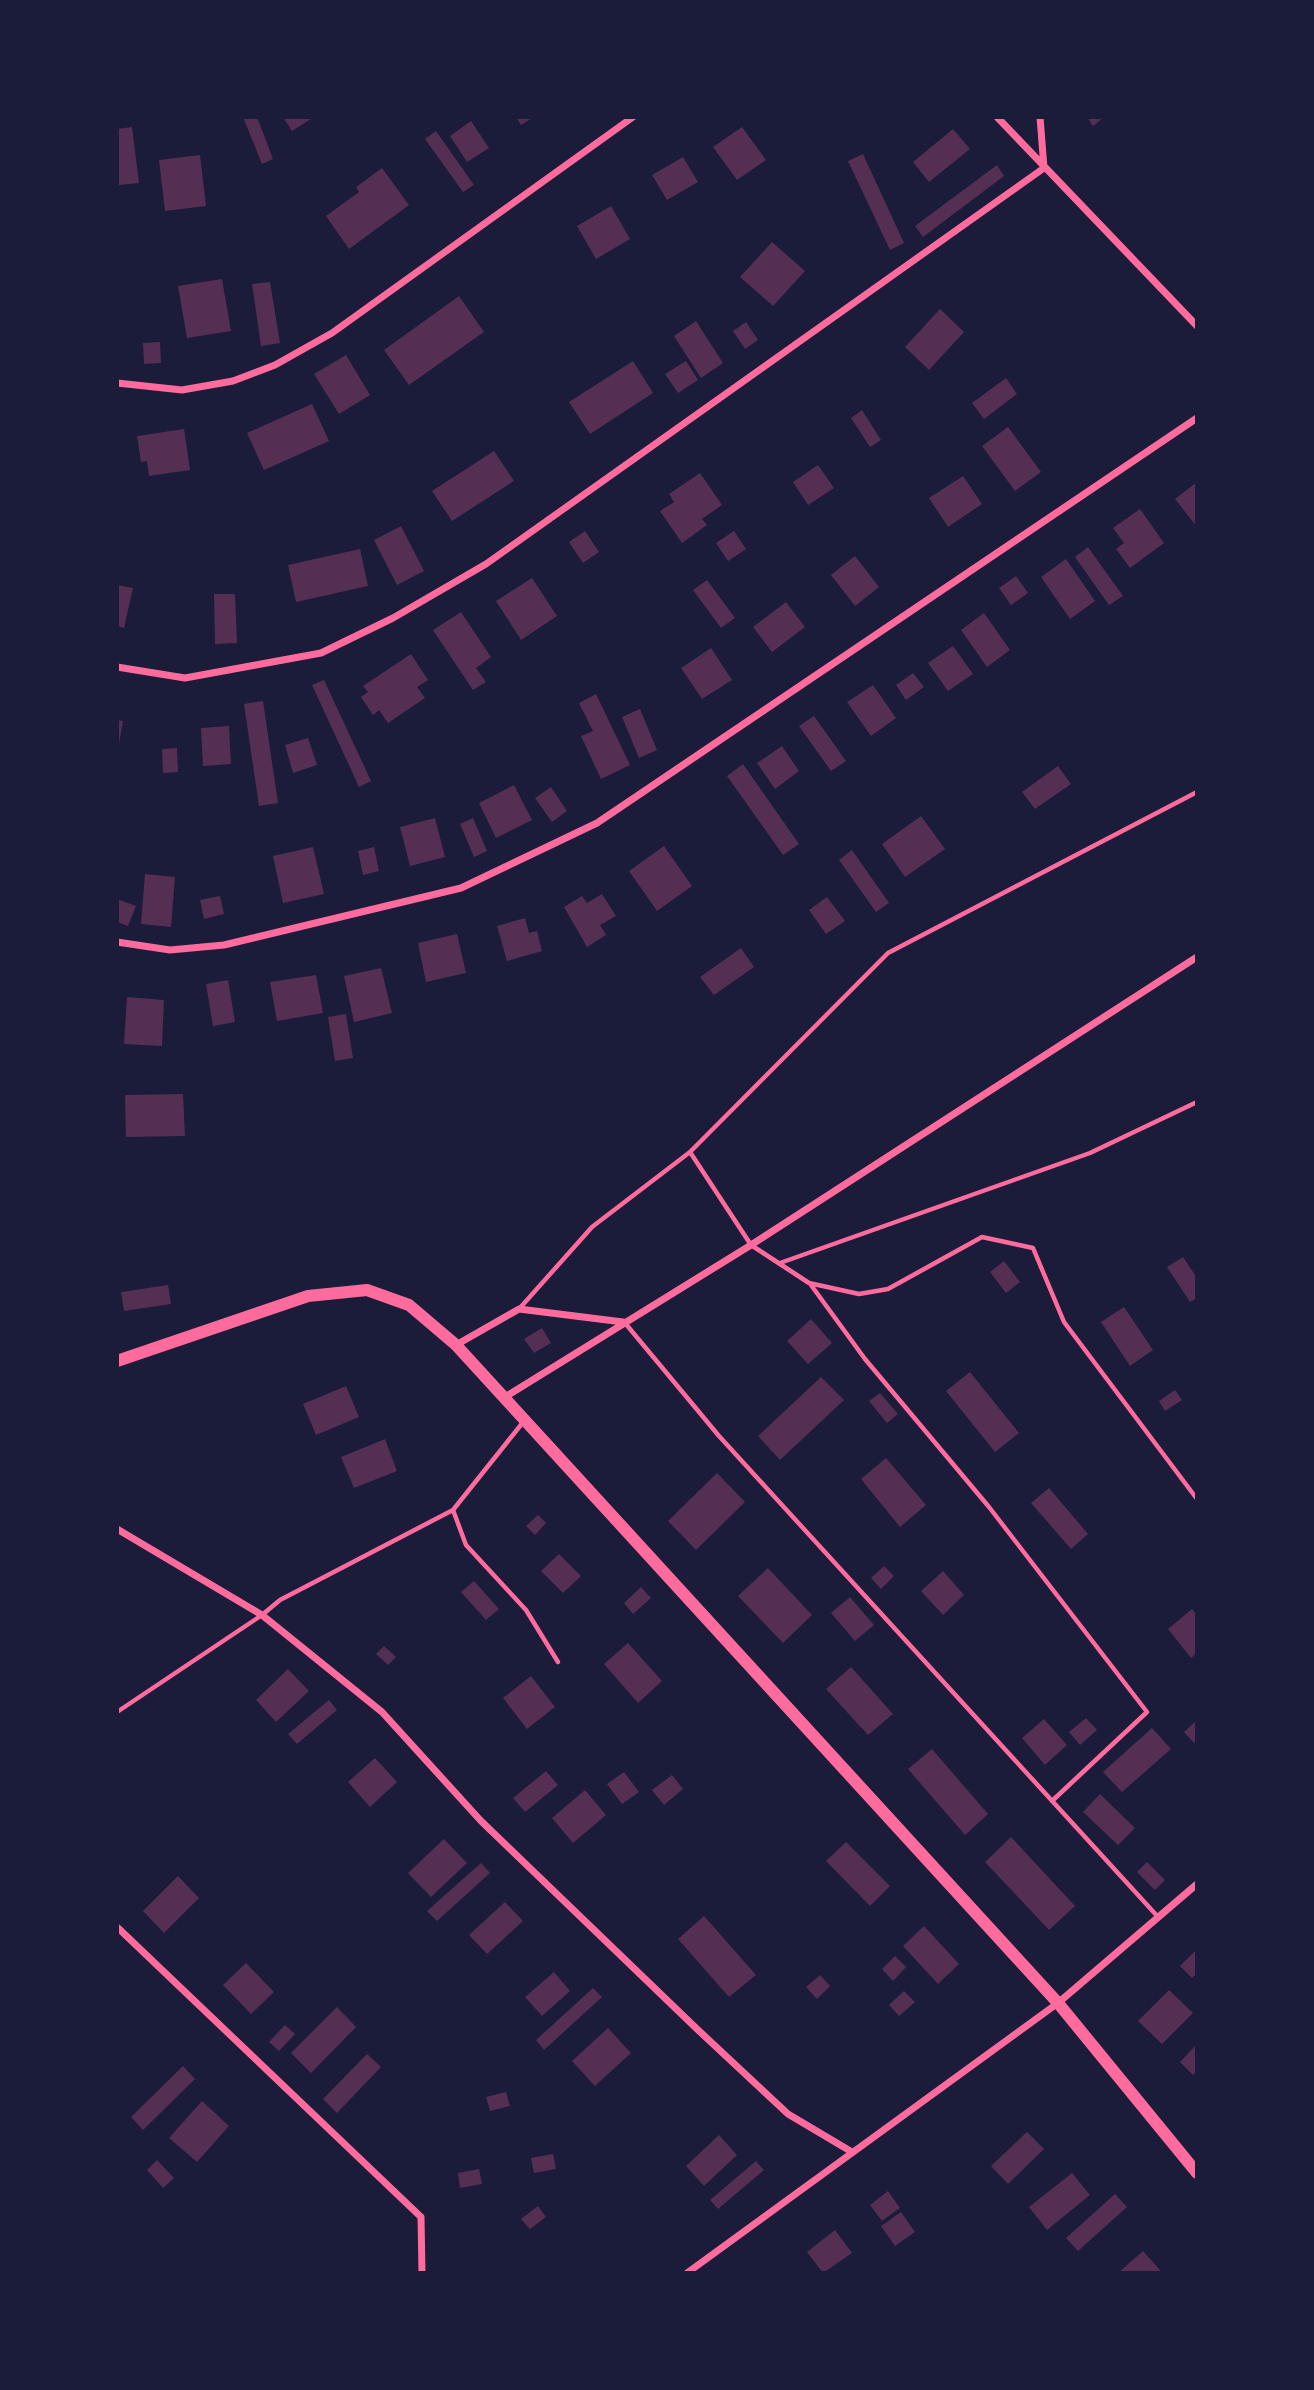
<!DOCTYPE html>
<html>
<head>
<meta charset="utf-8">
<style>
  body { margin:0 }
  #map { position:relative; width:1314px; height:2390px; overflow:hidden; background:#1b1b3a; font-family:"Fira Sans Condensed",sans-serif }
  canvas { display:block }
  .frame { position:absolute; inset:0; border:119px solid #1b1b3a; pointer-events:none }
</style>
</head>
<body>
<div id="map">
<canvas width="1314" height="2390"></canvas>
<div class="frame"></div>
</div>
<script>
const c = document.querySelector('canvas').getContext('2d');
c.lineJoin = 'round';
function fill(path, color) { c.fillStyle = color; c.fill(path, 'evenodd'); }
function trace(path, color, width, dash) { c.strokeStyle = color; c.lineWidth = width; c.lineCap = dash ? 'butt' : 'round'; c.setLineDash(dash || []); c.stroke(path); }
fill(new Path2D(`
  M 243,117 L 257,117 L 273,159 L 262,164 Z
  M 283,117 L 314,117 L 292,131 Z
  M 516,117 L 534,117 L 521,125 Z
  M 1087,117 L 1104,117 L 1093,126 Z
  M 471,121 L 489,148 L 467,162 L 450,136 Z
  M 132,127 L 139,183 L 119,185 L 117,129 Z
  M 742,127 L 766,160 L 737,180 L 713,147 Z
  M 953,129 L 970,149 L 929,182 L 913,162 Z
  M 436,131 L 474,185 L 463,192 L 425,139 Z
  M 863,154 L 904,243 L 890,250 L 848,161 Z
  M 200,155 L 206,206 L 165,211 L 159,160 Z
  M 683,157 L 698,182 L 667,200 L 652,175 Z
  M 997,165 L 1004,176 L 923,237 L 915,226 Z
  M 382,168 L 409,205 L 349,249 L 326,216 L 359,192 L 356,187 Z
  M 611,206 L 630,239 L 596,259 L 577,226 Z
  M 772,242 L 805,271 L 773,306 L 740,277 Z
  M 222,279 L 231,331 L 187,338 L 178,286 Z
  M 270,282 L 280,343 L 261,346 L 252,284 Z
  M 459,296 L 484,332 L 409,385 L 384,350 Z
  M 940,309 L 964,332 L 929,370 L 905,347 Z
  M 696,321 L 723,363 L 701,378 L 674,336 Z
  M 746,322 L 758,340 L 745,349 L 733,331 Z
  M 160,342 L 161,363 L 144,364 L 143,343 Z
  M 346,355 L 370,395 L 339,414 L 314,374 Z
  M 633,361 L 653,393 L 590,434 L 569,402 Z
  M 686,361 L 698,380 L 678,393 L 665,374 Z
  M 1006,378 L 1017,394 L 984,419 L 972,403 Z
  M 312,404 L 329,441 L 264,470 L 247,433 Z
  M 862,410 L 881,440 L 870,447 L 851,418 Z
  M 1008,427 L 1041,472 L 1015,491 L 982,446 Z
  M 184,429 L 190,470 L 149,476 L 147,461 L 141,462 L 137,436 Z
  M 494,451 L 514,481 L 452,521 L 432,491 Z
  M 818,465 L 834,488 L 808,505 L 793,482 Z
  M 700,473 L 722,505 L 702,519 L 707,525 L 682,543 L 660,511 L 674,502 L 669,494 Z
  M 963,476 L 982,504 L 948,527 L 929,498 Z
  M 1197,482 L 1197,527 L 1175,499 Z
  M 1140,509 L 1164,543 L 1130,568 L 1116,549 L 1124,543 L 1113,528 Z
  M 401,526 L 424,571 L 397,585 L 374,540 Z
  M 585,531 L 599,552 L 583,563 L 569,542 Z
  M 734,531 L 746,549 L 728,561 L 716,543 Z
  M 1088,547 L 1123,596 L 1109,605 L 1075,557 Z
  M 360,549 L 368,586 L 296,602 L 288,565 Z
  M 855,556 L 879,587 L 855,606 L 831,575 Z
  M 1066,559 L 1095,601 L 1070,619 L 1041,577 Z
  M 1016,576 L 1028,593 L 1011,605 L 999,588 Z
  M 532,578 L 557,616 L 521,640 L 496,601 Z
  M 707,580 L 735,618 L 721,628 L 693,590 Z
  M 117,585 L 133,588 L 124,628 L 117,626 Z
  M 214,594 L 235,594 L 237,643 L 215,644 Z
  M 786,602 L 805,627 L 772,652 L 753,627 Z
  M 461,612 L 491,657 L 476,668 L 486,682 L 473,690 L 433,630 Z
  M 984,613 L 1010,650 L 987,667 L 961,630 Z
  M 953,646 L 973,674 L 948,691 L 928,663 Z
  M 711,648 L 732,680 L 702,699 L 681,668 Z
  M 411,654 L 428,680 L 417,687 L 425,698 L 388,723 L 379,710 L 373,715 L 361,697 L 368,692 L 363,686 Z
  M 913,673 L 924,687 L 906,700 L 896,685 Z
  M 324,680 L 371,781 L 359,787 L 312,685 Z
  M 873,685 L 896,718 L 871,736 L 847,702 Z
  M 596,694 L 630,765 L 601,779 L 581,736 L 593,731 L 579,703 Z
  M 263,701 L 278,803 L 259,806 L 244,704 Z
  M 640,709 L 657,750 L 639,758 L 622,717 Z
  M 814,716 L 846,761 L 831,771 L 799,726 Z
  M 117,720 L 123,721 L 119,744 L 117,744 Z
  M 229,726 L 231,764 L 203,766 L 201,728 Z
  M 308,738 L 317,765 L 293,773 L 285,745 Z
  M 782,746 L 799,771 L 775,789 L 757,763 Z
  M 177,748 L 178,772 L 163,773 L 162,749 Z
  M 743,764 L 799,844 L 783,855 L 727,776 Z
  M 1058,766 L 1071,784 L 1035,809 L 1022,792 Z
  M 514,785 L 532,820 L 496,838 L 479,803 Z
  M 551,787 L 567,811 L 552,822 L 535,798 Z
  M 921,816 L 945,849 L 905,877 L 882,844 Z
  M 435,818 L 445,857 L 410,866 L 400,827 Z
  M 473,818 L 487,851 L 474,857 L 460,824 Z
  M 664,846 L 692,886 L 657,911 L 629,871 Z
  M 313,847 L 324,894 L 283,903 L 273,856 Z
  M 374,847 L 379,871 L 363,875 L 358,851 Z
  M 852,850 L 889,903 L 876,912 L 839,860 Z
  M 145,874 L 175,877 L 171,927 L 141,924 Z
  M 602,894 L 616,916 L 600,925 L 606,935 L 587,947 L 564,907 L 582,896 L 587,903 Z
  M 220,896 L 224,914 L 204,919 L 200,900 Z
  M 827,897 L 845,921 L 826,934 L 809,910 Z
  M 117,899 L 136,906 L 128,926 L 117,922 Z
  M 525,918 L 529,933 L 537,931 L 542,951 L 507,961 L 497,926 Z
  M 457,934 L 466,973 L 426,982 L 418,943 Z
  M 741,948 L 754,967 L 714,995 L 700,977 Z
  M 381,968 L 392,1013 L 354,1022 L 344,976 Z
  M 316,975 L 323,1013 L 277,1021 L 270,982 Z
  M 228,980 L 235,1022 L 213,1026 L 206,984 Z
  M 127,997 L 164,1000 L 162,1046 L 124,1044 Z
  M 346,1014 L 353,1058 L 335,1061 L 328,1017 Z
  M 183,1094 L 185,1136 L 126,1137 L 125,1095 Z
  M 1183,1257 L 1197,1278 L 1197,1298 L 1190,1302 L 1167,1267 Z
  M 1004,1261 L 1020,1282 L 1006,1293 L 990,1272 Z
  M 168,1285 L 171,1304 L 124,1311 L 121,1292 Z
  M 1124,1307 L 1153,1350 L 1130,1366 L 1101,1322 Z
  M 811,1319 L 832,1343 L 808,1364 L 787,1341 Z
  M 542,1328 L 551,1343 L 534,1353 L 524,1339 Z
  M 970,1372 L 1019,1433 L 995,1452 L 946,1391 Z
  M 821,1377 L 844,1400 L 780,1460 L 758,1436 Z
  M 346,1386 L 359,1417 L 316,1435 L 303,1404 Z
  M 1175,1390 L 1182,1400 L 1165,1411 L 1159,1401 Z
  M 880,1393 L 898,1414 L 887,1423 L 869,1401 Z
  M 385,1439 L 397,1471 L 354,1488 L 341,1457 Z
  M 886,1458 L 926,1505 L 900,1527 L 861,1479 Z
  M 717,1473 L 745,1502 L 696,1550 L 668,1521 Z
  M 1049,1488 L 1088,1534 L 1071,1549 L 1031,1503 Z
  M 538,1515 L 546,1523 L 535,1535 L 526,1526 Z
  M 559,1554 L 581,1576 L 563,1593 L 541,1571 Z
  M 884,1566 L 894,1576 L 881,1589 L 871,1578 Z
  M 768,1568 L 812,1615 L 783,1643 L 738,1596 Z
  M 943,1571 L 964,1595 L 943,1615 L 921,1591 Z
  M 474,1581 L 499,1609 L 486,1620 L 461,1592 Z
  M 641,1587 L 651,1598 L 633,1614 L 624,1603 Z
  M 850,1597 L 874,1625 L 855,1641 L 831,1613 Z
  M 1192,1609 L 1197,1615 L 1197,1653 L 1191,1658 L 1168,1629 Z
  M 628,1643 L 662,1681 L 638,1703 L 604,1664 Z
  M 384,1646 L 396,1657 L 388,1665 L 376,1654 Z
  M 851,1667 L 893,1714 L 868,1735 L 826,1689 Z
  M 288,1669 L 309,1691 L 276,1722 L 256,1700 Z
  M 531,1676 L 555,1707 L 527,1729 L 503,1698 Z
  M 329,1700 L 337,1710 L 297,1744 L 288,1734 Z
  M 1086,1718 L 1097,1730 L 1080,1745 L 1069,1732 Z
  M 1044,1719 L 1067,1745 L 1045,1765 L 1022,1738 Z
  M 1197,1720 L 1197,1741 L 1194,1743 L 1184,1732 Z
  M 1152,1728 L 1171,1749 L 1122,1792 L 1103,1772 Z
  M 932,1749 L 988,1814 L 965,1835 L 908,1769 Z
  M 375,1758 L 397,1782 L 370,1807 L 348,1782 Z
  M 546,1771 L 558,1785 L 525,1812 L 513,1798 Z
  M 624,1772 L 639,1792 L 622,1804 L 607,1784 Z
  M 672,1775 L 683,1789 L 664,1805 L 652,1790 Z
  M 585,1790 L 606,1815 L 573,1843 L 552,1818 Z
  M 1100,1794 L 1135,1828 L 1118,1845 L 1083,1812 Z
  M 1011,1837 L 1075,1906 L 1049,1930 L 985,1862 Z
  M 444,1839 L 467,1863 L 431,1897 L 408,1873 Z
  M 846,1842 L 890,1886 L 870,1906 L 826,1861 Z
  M 1147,1862 L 1165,1880 L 1155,1890 L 1137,1872 Z
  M 481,1863 L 490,1873 L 437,1921 L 427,1911 Z
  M 178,1876 L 199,1898 L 164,1933 L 143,1911 Z
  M 505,1902 L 523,1921 L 487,1954 L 469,1935 Z
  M 704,1916 L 756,1975 L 729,1997 L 678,1939 Z
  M 924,1926 L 959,1964 L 938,1984 L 903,1946 Z
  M 1197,1949 L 1197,1973 L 1192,1978 L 1180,1966 Z
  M 895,1956 L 906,1967 L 893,1981 L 882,1969 Z
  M 246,1963 L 274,1992 L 251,2014 L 223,1985 Z
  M 554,1972 L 570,1991 L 542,2016 L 525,1997 Z
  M 820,1975 L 830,1986 L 817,1999 L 806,1987 Z
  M 593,1988 L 602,1997 L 544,2050 L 536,2040 Z
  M 1169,1990 L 1193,2013 L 1162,2044 L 1138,2021 Z
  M 904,1991 L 915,2002 L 899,2016 L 889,2005 Z
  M 337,2007 L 356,2027 L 311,2073 L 291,2053 Z
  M 285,2025 L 295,2034 L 279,2051 L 269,2042 Z
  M 608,2028 L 631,2053 L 595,2086 L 572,2061 Z
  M 1197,2044 L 1197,2070 L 1193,2075 L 1180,2062 Z
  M 367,2054 L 381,2067 L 337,2113 L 323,2099 Z
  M 183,2066 L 195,2079 L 143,2130 L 131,2117 Z
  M 506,2092 L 510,2106 L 490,2111 L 486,2097 Z
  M 202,2101 L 229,2126 L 197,2162 L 169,2138 Z
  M 1027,2132 L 1044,2149 L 1008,2184 L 991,2166 Z
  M 719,2135 L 737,2155 L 704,2186 L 686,2166 Z
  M 553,2154 L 556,2169 L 534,2173 L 531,2158 Z
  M 157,2160 L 174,2178 L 163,2188 L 147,2170 Z
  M 756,2161 L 764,2170 L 718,2209 L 710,2200 Z
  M 479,2169 L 482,2184 L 460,2188 L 458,2173 Z
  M 1072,2173 L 1090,2195 L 1047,2230 L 1029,2207 Z
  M 888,2191 L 900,2208 L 882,2221 L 870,2205 Z
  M 1115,2194 L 1127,2207 L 1078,2251 L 1066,2238 Z
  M 538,2206 L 546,2217 L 530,2229 L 521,2219 Z
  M 901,2212 L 915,2232 L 895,2246 L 881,2226 Z
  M 835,2230 L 852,2253 L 823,2273 L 807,2252 Z
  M 1143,2251 L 1160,2270 L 1157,2273 L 1118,2273 Z`), '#542f53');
trace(new Path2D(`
  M 690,1152 L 751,1245 L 809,1283 L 859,1294 L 888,1289 L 982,1237 L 1033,1248 L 1064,1322 L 1197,1499
  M 780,1263 L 1090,1153 L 1197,1102
  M 811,1285 L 865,1359 L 989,1507 L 1147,1712 L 1052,1801
  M 519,1309 L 592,1227 L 690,1152 L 888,953 L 1197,792
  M 625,1323 L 719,1436 L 1159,1918
  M 453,1510 L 466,1545 L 526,1610 L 558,1662
  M 117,1712 L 262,1615 L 280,1600 L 453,1510 L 524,1421`), '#ff6b9d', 4.5);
trace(new Path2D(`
  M 997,117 L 1197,326
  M 117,383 L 182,390 L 233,381 L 275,365 L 332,333 L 633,117
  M 117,667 L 185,678 L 321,653 L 393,618 L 486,564 L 1044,168 L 1040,117
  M 117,942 L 170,950 L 224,945 L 461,888 L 597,823 L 1197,418
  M 456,1345 L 519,1309 L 623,1322
  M 505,1397 L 751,1245 L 1197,957
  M 117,1529 L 262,1615 L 382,1712 L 481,1821 L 697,2029 L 788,2114 L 852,2152
  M 117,1927 L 421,2217 L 422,2273
  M 687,2273 L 1058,2003 L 1197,1884`), '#ff6b9d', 7);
trace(new Path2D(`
  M 117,1361 L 308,1296 L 367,1290 L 409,1305 L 456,1345 L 1058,2003 L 1197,2173`), '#ff6b9d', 12);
</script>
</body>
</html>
